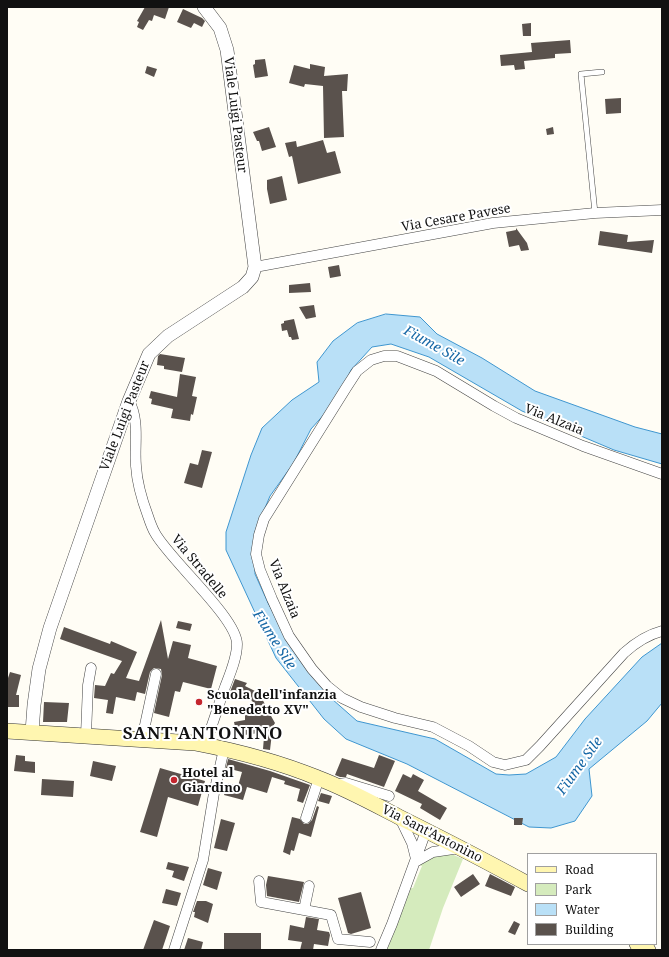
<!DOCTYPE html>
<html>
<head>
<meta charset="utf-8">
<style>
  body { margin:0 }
  #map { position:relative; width:669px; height:957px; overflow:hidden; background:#fffdf5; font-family:"Noto Serif",serif }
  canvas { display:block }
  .frame { position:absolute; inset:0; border:8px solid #111; pointer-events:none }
  .legend { position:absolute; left:527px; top:853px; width:130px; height:92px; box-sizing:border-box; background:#fff; border:1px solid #a0a0a0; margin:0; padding:5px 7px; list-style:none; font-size:12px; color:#111 }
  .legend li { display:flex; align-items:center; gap:8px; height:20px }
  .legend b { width:20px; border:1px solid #a0a0a0 }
</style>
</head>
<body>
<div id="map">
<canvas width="669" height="957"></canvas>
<div class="frame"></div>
<ul class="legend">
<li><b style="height:5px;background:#fff6b0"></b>Road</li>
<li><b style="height:11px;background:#d5ebbd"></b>Park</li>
<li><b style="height:11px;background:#b9e0f7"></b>Water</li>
<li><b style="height:11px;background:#5a524d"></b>Building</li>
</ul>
</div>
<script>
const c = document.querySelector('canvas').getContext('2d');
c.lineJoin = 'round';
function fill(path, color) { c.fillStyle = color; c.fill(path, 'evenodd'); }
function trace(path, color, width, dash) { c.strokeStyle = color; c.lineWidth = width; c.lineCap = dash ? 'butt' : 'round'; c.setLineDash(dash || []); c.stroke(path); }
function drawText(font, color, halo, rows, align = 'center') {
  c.font = font + ' "Noto Serif",serif'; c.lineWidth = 4; c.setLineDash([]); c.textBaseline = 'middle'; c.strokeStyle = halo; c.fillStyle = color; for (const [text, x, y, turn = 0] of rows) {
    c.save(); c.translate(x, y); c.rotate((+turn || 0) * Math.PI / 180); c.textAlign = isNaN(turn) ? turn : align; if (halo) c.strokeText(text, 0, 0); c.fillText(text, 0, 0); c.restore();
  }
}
fill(new Path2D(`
  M 449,853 L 463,859 L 443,908 L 429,950 L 387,950 L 411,888 L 413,888 L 422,866 L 419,865 L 428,857 Z`), '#d5ebbd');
const water = new Path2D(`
  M 386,314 L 420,317 L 437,334 L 482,358 L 535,391 L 635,427 L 662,434 L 662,464 L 614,450 L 522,411 L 429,357 L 391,344 L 372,347 L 351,370 L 337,400 L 311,429 L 293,464 L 270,496 L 255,532 L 255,574 L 268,603 L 297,656 L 332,699 L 357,721 L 435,739 L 496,774 L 509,775 L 526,774 L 556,757 L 585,719 L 642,657 L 662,643 L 662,703 L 647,721 L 589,769 L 592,796 L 575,821 L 551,828 L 529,827 L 407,764 L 346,739 L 324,719 L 276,658 L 226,550 L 226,532 L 251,455 L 262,428 L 292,400 L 319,382 L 317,362 L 333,341 L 357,323 Z`);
fill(water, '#b9e0f7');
trace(water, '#3f96cf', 1);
fill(new Path2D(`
  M 145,7 L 169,7 L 165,19 L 154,15 L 152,21 L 149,20 L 143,30 L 137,27 L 139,22 L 137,21 Z
  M 183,9 L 202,18 L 205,21 L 202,27 L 194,23 L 191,28 L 177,22 Z
  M 531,23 L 531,36 L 523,36 L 522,24 Z
  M 570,40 L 571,53 L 555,54 L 555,58 L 524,61 L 525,69 L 515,70 L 514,65 L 501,66 L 500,55 L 532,52 L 531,43 Z
  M 265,59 L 268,76 L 255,78 L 253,65 L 255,64 L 255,60 Z
  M 310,64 L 325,67 L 324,76 L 348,74 L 347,91 L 342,91 L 344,137 L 324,138 L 323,86 L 305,84 L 304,87 L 289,83 L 294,65 L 310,69 Z
  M 147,66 L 157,69 L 154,77 L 145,73 Z
  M 621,98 L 621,113 L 606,114 L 605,99 Z
  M 269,127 L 276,147 L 262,151 L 259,141 L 257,141 L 253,132 Z
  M 553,127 L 554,134 L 547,135 L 546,129 Z
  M 323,140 L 327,153 L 335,151 L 341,173 L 298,184 L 292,156 L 289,157 L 285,143 L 296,141 L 297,147 Z
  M 282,176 L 287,200 L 270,204 L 267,189 L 267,180 Z
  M 516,228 L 527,243 L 529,250 L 521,251 L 519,245 L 509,247 L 506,232 L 516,230 Z
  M 600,231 L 628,235 L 627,242 L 654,240 L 652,253 L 598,245 Z
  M 339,265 L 341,276 L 330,278 L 328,267 Z
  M 310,283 L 311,292 L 289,293 L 289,285 Z
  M 314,305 L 316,317 L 306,319 L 299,307 Z
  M 294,319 L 299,339 L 292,340 L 291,337 L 289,337 L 287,330 L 282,331 L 281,324 L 284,323 L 284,321 Z
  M 160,354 L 185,358 L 182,372 L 164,369 L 164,366 L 157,365 L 158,356 Z
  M 180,374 L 196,377 L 192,396 L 197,397 L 193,415 L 191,414 L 190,421 L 171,418 L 173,409 L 151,404 L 152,399 L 149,398 L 151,391 L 177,397 Z
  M 202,450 L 212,452 L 202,488 L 184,483 L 190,463 L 198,465 Z
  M 161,620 L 168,659 L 173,641 L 191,645 L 188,658 L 217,666 L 211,689 L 183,682 L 180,692 L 175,691 L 169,717 L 154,713 L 162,675 L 161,669 L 154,668 L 150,672 L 145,694 L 137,692 L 135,701 L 116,697 L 113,714 L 106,713 L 108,700 L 94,698 L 95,685 L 105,686 L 111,673 L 114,674 L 122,661 L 60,639 L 64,627 L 110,644 L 111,641 L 137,652 L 126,678 L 139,681 Z
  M 178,621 L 192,624 L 190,631 L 176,628 Z
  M 10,672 L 21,675 L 16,695 L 19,695 L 19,707 L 7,707 L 7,678 L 8,678 Z
  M 235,679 L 247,683 L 245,686 L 259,693 L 268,710 L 272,712 L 271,716 L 275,723 L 272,728 L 272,733 L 270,750 L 263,749 L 264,737 L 259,738 L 259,733 L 237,736 L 234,722 L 245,720 L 245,715 L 255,713 L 254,703 L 250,699 L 230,692 Z
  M 44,702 L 69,703 L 67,722 L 43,722 Z
  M 16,755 L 25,756 L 25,761 L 35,762 L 35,773 L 14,771 Z
  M 379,755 L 395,761 L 384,787 L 347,774 L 346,777 L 340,777 L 335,775 L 342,758 L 374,768 Z
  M 228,759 L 270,771 L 310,785 L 303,803 L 297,801 L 300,789 L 284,784 L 285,781 L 272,777 L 267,793 L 247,787 L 243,800 L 224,795 L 228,783 L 238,786 L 242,772 L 226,768 Z
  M 93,761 L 116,766 L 112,781 L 90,776 Z
  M 160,768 L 205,781 L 198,806 L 168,797 L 157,837 L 140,832 Z
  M 403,774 L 411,778 L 413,774 L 424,780 L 418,791 L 447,808 L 440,820 L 420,808 L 422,804 L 395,791 Z
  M 42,779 L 74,781 L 73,797 L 41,795 Z
  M 321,793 L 332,796 L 329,804 L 318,801 Z
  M 317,806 L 319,807 L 311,837 L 299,833 L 294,851 L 291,850 L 290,855 L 283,852 L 292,817 L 300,819 L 304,824 L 308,824 L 312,820 Z
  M 514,818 L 523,818 L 522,825 L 514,825 Z
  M 221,819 L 235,823 L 227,851 L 214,848 Z
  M 168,862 L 189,867 L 184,881 L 172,877 L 174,871 L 166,869 Z
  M 208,868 L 222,872 L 217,890 L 203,885 Z
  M 473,874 L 480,884 L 461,897 L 454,887 Z
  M 490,874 L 515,887 L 511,896 L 485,886 Z
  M 268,876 L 304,882 L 299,902 L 267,896 L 266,885 Z
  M 166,889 L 181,893 L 177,906 L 162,903 Z
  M 361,892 L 371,928 L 351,934 L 348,933 L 338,898 Z
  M 197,901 L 206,901 L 213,904 L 208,923 L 194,917 L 195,912 L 193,912 Z
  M 306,917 L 319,919 L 317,930 L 329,932 L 330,935 L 328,946 L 314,944 L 313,950 L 300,950 L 302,942 L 288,940 L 290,925 L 304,928 Z
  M 154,920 L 170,926 L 162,950 L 143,950 Z
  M 514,921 L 520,924 L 515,935 L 508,932 Z
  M 224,933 L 261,933 L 261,950 L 224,950 Z
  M 188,938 L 203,942 L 201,950 L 184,950 Z`), '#5a524d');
const service = new Path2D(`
  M 595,213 L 581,74 L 602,72`);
const minor = new Path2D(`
  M 255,267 L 493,223 L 595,213 L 662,210
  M 129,401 C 140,421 134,445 136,466 C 137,483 142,500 148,516 C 150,522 152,528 155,533 C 169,559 237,618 237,644 C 237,658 230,674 225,687 C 218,707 212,726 205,745
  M 662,474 L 583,446 L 516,418 L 494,406 L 436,371 L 397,356 L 384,356 L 371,360 L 357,371 L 346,388 L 264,519 L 259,535 L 256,554 L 260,570 L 272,599 L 289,636 L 312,669 L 327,686 L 342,698 L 361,707 L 395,718 L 433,727 L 469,746 L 493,762 L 505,765 L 526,760 L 540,746 L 624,653 C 635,643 647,635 662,631
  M 86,735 L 88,685 L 91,668
  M 142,739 L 156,674
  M 339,784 L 346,783 L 389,796
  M 306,818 L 319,778
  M 400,818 L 412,843 L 416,859
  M 415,862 L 433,852 L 460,848
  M 259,881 L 261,902 L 331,915 L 338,939 L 370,942
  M 304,910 L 309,886
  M 174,950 L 203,860 L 214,793 L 224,749
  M 381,950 L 392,924 L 426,831`);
const tertiary = new Path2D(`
  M 32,732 L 34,705 L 39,669 L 50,628 L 129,401 L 149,354 L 168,336 L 243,287 L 252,277 L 255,267 L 227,50 L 220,28 L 204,7`);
const secondary = new Path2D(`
  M 7,731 L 195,743 C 237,751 279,762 318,778 C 347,789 374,804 401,818 C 443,839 486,861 528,884
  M 637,944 L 648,950`);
trace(service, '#444', 6);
trace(minor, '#444', 11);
trace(tertiary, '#444', 14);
trace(secondary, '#333', 16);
trace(service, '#fff', 5);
trace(minor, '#fff', 10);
trace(tertiary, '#fff', 13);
trace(secondary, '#fff6b0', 15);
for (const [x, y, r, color] of [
  [199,702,4,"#c4262e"],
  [174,780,4,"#c4262e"]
]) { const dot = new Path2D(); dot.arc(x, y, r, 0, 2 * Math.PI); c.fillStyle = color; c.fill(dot); trace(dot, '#fff', 1.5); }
drawText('13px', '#111', '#fff', [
  ["Viale Luigi Pasteur",235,115,83],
  ["Via Cesare Pavese",456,218,-10],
  ["Viale Luigi Pasteur",125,416,-69],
  ["Via Alzaia",554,420,22],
  ["Via Stradelle",199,567,50],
  ["Via Alzaia",284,589,68],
  ["Via Sant'Antonino",432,834,27]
]);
drawText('bold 13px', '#111', '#fff', [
  ["Scuola dell'infanzia",207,695],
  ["\"Benedetto XV\"",207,710],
  ["Hotel al",182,773],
  ["Giardino",182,788]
], 'left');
drawText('italic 14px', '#1768a6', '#fff', [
  ["Fiume Sile",434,346,29],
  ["Fiume Sile",274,640,57],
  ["Fiume Sile",580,766,-54]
]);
c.letterSpacing = '1px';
drawText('bold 17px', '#111', '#fff', [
  ["SANT'ANTONINO",203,734]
]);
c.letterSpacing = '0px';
</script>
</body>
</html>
